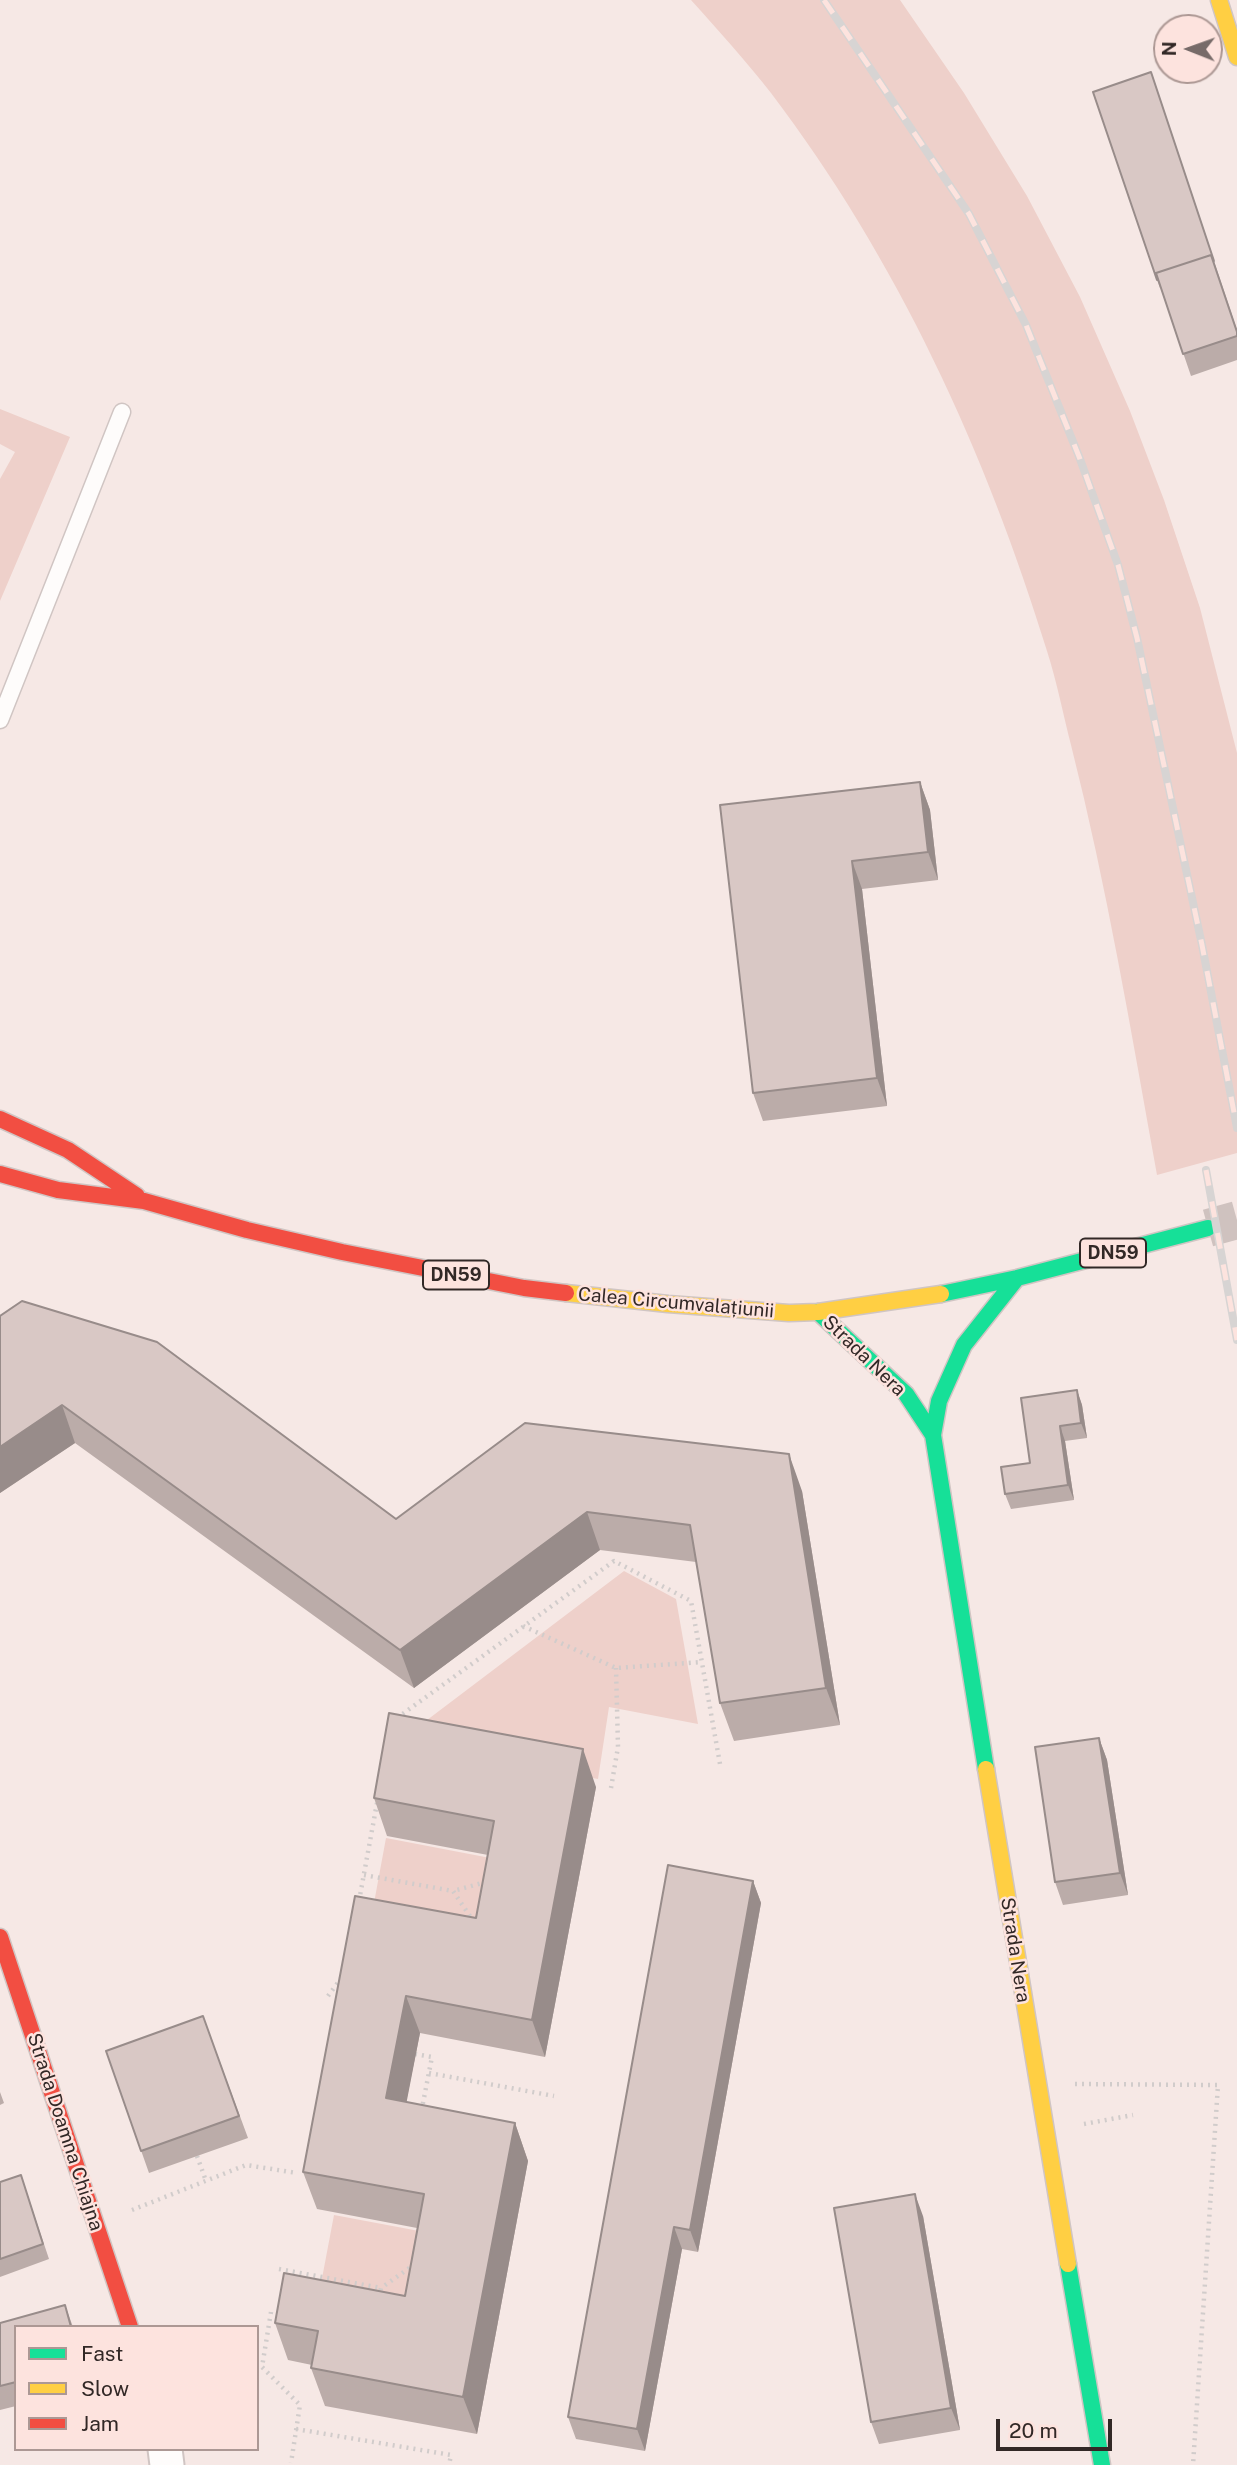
<!DOCTYPE html>
<html>
<head>
<meta charset="utf-8">
<style>
  body { margin:0 }
  #map { position:relative; width:1237px; height:2465px; overflow:hidden; background:#f6e8e5; font-family:"Public Sans",sans-serif }
  canvas { display:block }
  .legend { position:absolute; left:14px; top:2325px; width:245px; height:126px; box-sizing:border-box; background:#fde3de; border:2px solid #ac9894; margin:0; padding:9px 12px; list-style:none; font-size:21px; color:#322826 }
  .legend li { display:flex; align-items:center; gap:14px; height:35px }
  .legend b { width:35px; border:2px solid #ac9894 }
  .north { position:absolute; left:1153px; top:14px; width:70px; height:70px; box-sizing:border-box; background:#fde3de; border:2px solid #ac9894; border-radius:50%; rotate:271deg; font-size:19px; font-weight:700; line-height:28px; text-align:center; color:#322826 }
  .north::after { content:''; display:block; margin:auto; width:24px; height:32px; background:#776b69; clip-path:polygon(50% 0,100% 100%,50% 72%,0 100%) }
  .scale { position:absolute; left:996px; top:2419px; width:116px; height:32px; box-sizing:border-box; border:4px solid #322826; border-top:0; padding-left:9px; font-size:21px; line-height:24px; white-space:nowrap; color:#322826; -webkit-text-stroke:5px #fde3de; paint-order:stroke }
</style>
</head>
<body>
<div id="map">
<canvas width="1237" height="2465"></canvas>
<ul class="legend">
<li><b style="height:9px;background:#16e098"></b>Fast</li>
<li><b style="height:9px;background:#ffcf43"></b>Slow</li>
<li><b style="height:9px;background:#f24e42"></b>Jam</li>
</ul>
<div class="north">N</div>
<div class="scale">20 m</div>
</div>
<script>
const c = document.querySelector('canvas').getContext('2d');
c.lineJoin = 'round';
function fill(path, color) { c.fillStyle = color; c.fill(path, 'evenodd'); }
function trace(path, color, width, dash) { c.strokeStyle = color; c.lineWidth = width; c.lineCap = dash ? 'butt' : 'round'; c.setLineDash(dash || []); c.stroke(path); }
function drawText(font, color, halo, rows, align = 'center') {
  c.font = font + ' "Public Sans",sans-serif'; c.lineWidth = 5; c.setLineDash([]); c.textBaseline = 'middle'; c.strokeStyle = halo; c.fillStyle = color; for (const [text, x, y, turn = 0] of rows) {
    c.save(); c.translate(x, y); c.rotate((+turn || 0) * Math.PI / 180); c.textAlign = isNaN(turn) ? turn : align; if (halo) c.strokeText(text, 0, 0); c.fillText(text, 0, 0); c.restore();
  }
}
fill(new Path2D(`
  M 691,0 L 900,0 L 964,93 L 1027,196 L 1080,297 L 1130,411 L 1164,500 L 1200,608 L 1237,753 L 1237,1153 L 1157,1175 C 1131,1031 1107,887 1071,745 C 1063,714 1057,682 1047,651 C 986,452 897,259 771,93 C 746,61 718,30 691,0 Z
  M 0,409 L 70,437 L 0,601 L 0,479 L 15,452 L 0,444 Z
  M 624,1571 L 676,1599 L 698,1724 L 609,1707 L 598,1779 L 398,1742 Z
  M 386,1838 L 506,1861 L 488,1952 L 369,1930 Z
  M 334,2215 L 435,2234 L 416,2329 L 316,2310 Z`), '#eed0ca');
trace(new Path2D(`
  M 1208,1228 L 1237,1220`), '#cfc2bf', 38, [38, 19]);
const lane = new Path2D(`
  M 0,720 L 122,412`);
const street = new Path2D(`
  M 165,2449 L 167,2465`);
const fast = new Path2D(`
  M 941,1294 L 1017,1278 L 1208,1228
  M 818,1312 L 906,1394 L 933,1435
  M 986,1769 L 933,1435 L 939,1401 L 964,1345 L 1017,1278
  M 1068,2264 L 1102,2465`);
const slow = new Path2D(`
  M 1219,0 L 1237,57
  M 566,1293 L 668,1304 L 789,1313 L 818,1312 L 941,1294
  M 986,1769 L 1068,2264`);
const jam = new Path2D(`
  M 0,1119 L 68,1150 L 137,1196
  M 0,1174 L 58,1190 L 144,1201 L 247,1230 L 342,1252 L 524,1288 L 566,1293
  M 0,1937 L 130,2327`);
trace(lane, '#d0c5c3', 19);
trace(street, '#d0c5c3', 37);
trace(fast, '#d0c5c3', 19);
trace(slow, '#d0c5c3', 19);
trace(jam, '#d0c5c3', 19);
trace(new Path2D(`
  M 523,1626 L 616,1668 L 702,1662
  M 397,1718 L 614,1561 L 691,1601 L 720,1764
  M 611,1788 L 618,1747 L 616,1668
  M 364,1875 L 453,1891
  M 359,1901 L 377,1803
  M 474,1922 L 453,1891 L 486,1882
  M 328,1996 L 342,1977
  M 415,2054 L 432,2057 L 422,2108
  M 429,2073 L 554,2096
  M 1075,2084 L 1218,2085 L 1193,2465
  M 1084,2124 L 1133,2115
  M 197,2156 L 206,2181
  M 132,2210 L 246,2165 L 297,2173
  M 279,2269 L 381,2288
  M 379,2297 L 381,2288 L 415,2264
  M 271,2312 L 262,2367 L 300,2405 L 291,2463
  M 296,2429 L 451,2455 L 449,2465`), '#d1cccb', 4.5, [2, 5]);
trace(lane, '#fefcfb', 16);
trace(street, '#fefcfb', 33);
trace(fast, '#16e098', 16);
trace(slow, '#ffcf43', 16);
trace(jam, '#f24e42', 16);
const rail = new Path2D(`
  M 824,0 L 969,214 L 1026,325 L 1080,459 L 1118,565 L 1137,638 L 1202,945 L 1237,1128
  M 1206,1170 L 1237,1340`);
trace(rail, '#d7d4d3', 8);
trace(rail, '#fde3de', 5, [16]);
fill(new Path2D(`
  M 1151,72 L 1237,330 L 1237,360 L 1191,376 L 1161,288 L 1160,288 L 1157,280 Z
  M 920,782 L 930,810 L 938,880 L 862,889 L 887,1106 L 763,1121 L 753,1093 L 720,805 Z
  M 0,1316 L 396,1519 L 802,1491 L 840,1725 L 734,1741 L 720,1703 L 696,1562 L 600,1550 L 414,1688 L 75,1443 L 0,1493 Z
  M 1077,1390 L 1082,1405 L 1087,1438 L 1065,1441 L 1074,1500 L 1011,1509 L 1005,1494 L 1030,1463 Z
  M 1099,1738 L 1107,1760 L 1128,1895 L 1063,1905 L 1055,1882 Z
  M 596,1787 L 545,2057 L 420,2033 L 406,2102 L 515,2123 L 528,2161 L 477,2434 L 325,2406 L 311,2368 L 312,2365 L 288,2360 L 275,2323 L 405,2296 L 417,2228 L 317,2209 L 303,2172 L 355,1896 L 476,1918 L 488,1855 L 387,1836 L 374,1798 Z
  M 753,1881 L 761,1903 L 698,2252 L 682,2249 L 645,2451 L 576,2439 L 568,2417 Z
  M 203,2016 L 248,2138 L 149,2173 L 106,2051 Z
  M 0,2092 L 4,2103 L 0,2105 Z
  M 0,2182 L 26,2190 L 49,2259 L 0,2277 Z
  M 923,2216 L 960,2430 L 879,2444 L 871,2422 Z
  M 65,2305 L 73,2327 L 16,2327 L 16,2406 L 0,2410 L 0,2323 Z`), '#bbaca9');
fill(new Path2D(`
  M 920,782 L 930,810 L 938,880 L 928,852 Z
  M 852,861 L 862,889 L 887,1106 L 877,1078 Z
  M 1077,1390 L 1082,1405 L 1087,1438 L 1081,1423 Z
  M 62,1405 L 75,1443 L 0,1493 L 0,1447 Z
  M 1060,1426 L 1065,1441 L 1074,1500 L 1068,1485 Z
  M 789,1454 L 802,1491 L 840,1725 L 826,1688 Z
  M 587,1512 L 600,1550 L 414,1688 L 400,1650 Z
  M 1099,1738 L 1107,1760 L 1128,1895 L 1120,1873 Z
  M 583,1749 L 596,1787 L 545,2057 L 532,2020 Z
  M 753,1881 L 761,1903 L 698,2252 L 690,2230 Z
  M 406,1996 L 420,2033 L 400,2136 L 386,2098 Z
  M 515,2123 L 528,2161 L 477,2434 L 463,2397 Z
  M 915,2194 L 923,2216 L 960,2430 L 951,2408 Z
  M 674,2227 L 682,2249 L 645,2451 L 637,2429 Z`), '#988c8a');
const building = new Path2D(`
  M 1151,72 L 1214,261 L 1211,255 L 1156,273 L 1158,280 L 1157,280 L 1093,92 Z
  M 1211,255 L 1237,332 L 1237,336 L 1183,354 L 1156,273 Z
  M 920,782 L 928,852 L 852,861 L 877,1078 L 753,1093 L 720,805 Z
  M 22,1301 L 157,1342 L 396,1519 L 525,1423 L 789,1454 L 826,1688 L 720,1703 L 690,1525 L 587,1512 L 400,1650 L 62,1405 L 0,1447 L 0,1316 Z
  M 1077,1390 L 1081,1423 L 1060,1426 L 1068,1485 L 1005,1494 L 1001,1467 L 1030,1463 L 1021,1398 Z
  M 389,1713 L 583,1749 L 532,2020 L 406,1996 L 386,2098 L 515,2123 L 463,2397 L 311,2368 L 318,2331 L 275,2323 L 284,2273 L 405,2296 L 424,2194 L 303,2172 L 355,1896 L 476,1918 L 494,1821 L 374,1798 Z
  M 1099,1738 L 1120,1873 L 1055,1882 L 1035,1747 Z
  M 668,1865 L 753,1881 L 690,2230 L 674,2227 L 637,2429 L 568,2417 Z
  M 203,2016 L 239,2116 L 141,2151 L 106,2051 Z
  M 21,2175 L 43,2244 L 0,2259 L 0,2182 Z
  M 915,2194 L 951,2408 L 871,2422 L 834,2208 Z
  M 65,2305 L 71,2327 L 16,2327 L 16,2382 L 0,2386 L 0,2323 Z`);
fill(building, '#d9c8c5');
trace(building, '#988c8a', 2);
for (const [x, y, w] of [
  [1113,1253,66],
  [456,1275,66]
]) { const box = new Path2D(); box.roundRect(x - w / 2, y - 14.5, w, 29, 5); c.fillStyle = '#fde3de'; c.fill(box); trace(box, '#322826', 2); }
drawText('bold 18px', '#322826', null, [
  ["DN59",1113,1253],
  ["DN59",456,1275]
]);
drawText('19px', '#322826', '#fde3de', [
  ["Calea Circumvalațiunii",676,1303,5],
  ["Strada Nera",864,1356,44],
  ["Strada Nera",1015,1950,81],
  ["Strada Doamna Chiajna",65,2132,72]
]);
</script>
</body>
</html>
